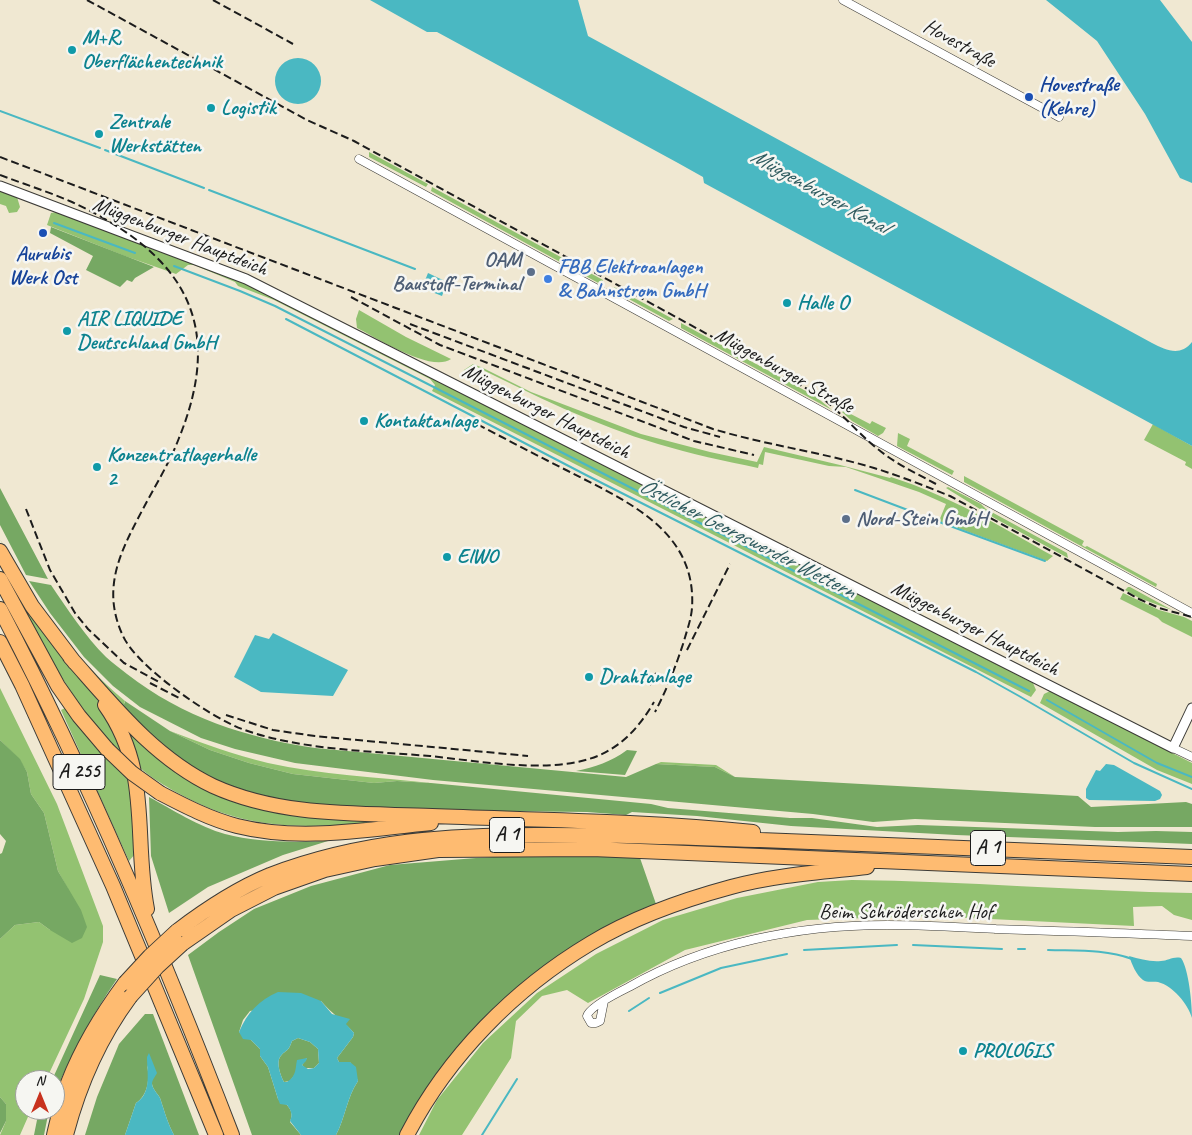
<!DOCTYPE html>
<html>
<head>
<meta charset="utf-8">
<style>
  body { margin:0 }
  #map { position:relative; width:1192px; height:1135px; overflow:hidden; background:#f0e8d2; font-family:Caveat,sans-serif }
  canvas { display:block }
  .north { position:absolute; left:15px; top:1070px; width:50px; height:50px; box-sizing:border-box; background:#f6f6f2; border:1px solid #9f9f9c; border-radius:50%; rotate:0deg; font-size:14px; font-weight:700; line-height:20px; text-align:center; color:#1c1c1c }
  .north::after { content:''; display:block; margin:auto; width:18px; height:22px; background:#c8321e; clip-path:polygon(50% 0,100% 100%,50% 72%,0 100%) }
</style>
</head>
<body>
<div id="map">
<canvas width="1192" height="1135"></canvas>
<div class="north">N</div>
</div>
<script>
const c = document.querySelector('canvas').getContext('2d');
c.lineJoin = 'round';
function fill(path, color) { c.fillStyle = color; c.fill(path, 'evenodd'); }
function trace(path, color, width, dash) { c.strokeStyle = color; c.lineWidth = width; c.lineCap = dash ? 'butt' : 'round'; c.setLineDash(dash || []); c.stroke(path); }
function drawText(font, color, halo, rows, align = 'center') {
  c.font = font + ' Caveat,sans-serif'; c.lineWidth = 5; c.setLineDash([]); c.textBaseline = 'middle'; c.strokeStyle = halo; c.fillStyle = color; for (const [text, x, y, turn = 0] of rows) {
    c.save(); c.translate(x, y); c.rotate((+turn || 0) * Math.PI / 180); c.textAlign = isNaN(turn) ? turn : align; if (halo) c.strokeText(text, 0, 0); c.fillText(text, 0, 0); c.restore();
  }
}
fill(new Path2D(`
  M 369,152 L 428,184 L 426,187 L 369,157 Z
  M 432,187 L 603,280 L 603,284 L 602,285 L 431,191 Z
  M 0,190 L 17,197 L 20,207 L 17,212 L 9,213 L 6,206 L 0,204 Z
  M 57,212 L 243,283 L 275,297 L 1033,683 L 1036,690 L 1031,697 L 432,391 L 435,385 L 430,379 L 274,300 L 238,286 L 235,282 L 194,265 L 188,265 L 176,274 L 125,256 L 47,225 L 51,213 Z
  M 614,287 L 673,319 L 669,321 L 616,292 Z
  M 359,310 L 406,337 L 451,359 C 431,373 377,338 357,328 L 356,319 Z
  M 681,323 L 815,396 L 832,410 L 681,328 Z
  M 473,364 L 483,368 L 531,392 L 641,434 L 710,452 L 757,462 L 764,447 L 840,465 L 890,478 L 891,477 C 950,496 1000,526 1053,556 L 1047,561 L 939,521 L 946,504 L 919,492 L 846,467 L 829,466 L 765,452 L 763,465 L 759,464 L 758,468 C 725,461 691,454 658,444 C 594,425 533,395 473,365 L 466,378 L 463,376 L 464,370 Z
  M 845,406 L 849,408 L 847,412 L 870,424 L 872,421 L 886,428 L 883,433 L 878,436 L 852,421 L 842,412 Z
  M 1153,424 L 1192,446 L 1192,469 L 1185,465 L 1186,462 L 1144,440 Z
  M 898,433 L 910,439 L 907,446 L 954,471 L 952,475 L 897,446 Z
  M 964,476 L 1084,541 L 1082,545 L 1085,547 L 1087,546 L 1157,584 L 1156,587 L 964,482 Z
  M 948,487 L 981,504 L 986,509 L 1067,553 L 1068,558 L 996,519 L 946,488 Z
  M 0,539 C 32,599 72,657 125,701 L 124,703 L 167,748 L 129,717 L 42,613 L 13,566 Z
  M 1128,587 L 1130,587 L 1172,610 L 1139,598 L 1125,590 Z
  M 1123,593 L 1159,610 L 1184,617 L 1192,621 L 1192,637 L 1162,622 L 1158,618 L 1120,599 Z
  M 22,599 L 102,706 L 128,759 C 79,715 50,658 19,601 Z
  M 0,688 L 57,804 L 103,926 L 103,942 L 84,999 L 46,1080 L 25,1080 L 25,1110 L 31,1110 L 20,1135 L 0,1135 L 6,1121 L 6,1104 L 0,1097 L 0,939 L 15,925 L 39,922 L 50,930 L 68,889 L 58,871 L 44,813 L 31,794 L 27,772 L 19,759 L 0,740 Z
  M 1050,691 L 1192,763 L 1192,784 L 1157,770 L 1040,703 L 1044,694 Z
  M 67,707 L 92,743 L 132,780 L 136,853 L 129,861 L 61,710 Z
  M 124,728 L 138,737 L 159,755 L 413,818 C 322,827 257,838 174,791 C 165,786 142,772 137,764 C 131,753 128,740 124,728 Z
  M 170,731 C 202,743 234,755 268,763 C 321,775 377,777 431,783 L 397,781 L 374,783 L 293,774 L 249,763 L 210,750 Z
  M 661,762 L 716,765 L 735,777 L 715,767 L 656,764 Z
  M 852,880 C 965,881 1078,891 1192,893 L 1192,920 L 1174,915 L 1162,906 L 1133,907 L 1134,926 L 929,916 L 807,920 L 685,950 L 588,1003 L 567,990 L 542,996 L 516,1021 L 511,1058 L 462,1135 L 419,1135 L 437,1100 L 483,1043 L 537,993 L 596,954 L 663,920 L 737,898 L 818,882 Z`), '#93c271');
fill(new Path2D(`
  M 51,227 L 154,267 L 135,278 L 132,282 L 127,280 L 120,287 L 86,270 L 93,256 L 50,233 Z
  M 0,488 L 48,579 L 26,575 L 0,525 Z
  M 29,581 L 51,585 C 68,610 85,636 106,657 C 112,663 120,668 127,674 C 182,717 247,738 315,748 L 626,777 L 656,764 L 715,767 L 735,777 L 1078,796 L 1091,807 L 1186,802 L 1192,804 L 1192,827 L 1095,827 L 915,819 L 873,822 L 813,814 L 433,780 L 295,763 L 235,749 L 201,738 L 140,707 L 113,686 L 84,657 L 50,613 Z
  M 125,701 L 170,731 L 210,750 L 249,763 L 293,774 L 374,783 L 397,781 L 431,783 L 651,804 L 668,808 L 790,818 L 812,818 L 877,827 L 918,825 L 1118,832 L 1156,831 L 1192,832 L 1192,844 L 956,835 L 791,826 L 697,816 L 632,812 L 626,815 L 587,812 L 407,810 L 299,804 L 236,790 L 189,767 L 129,713 L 124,705 Z
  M 0,740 L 20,759 L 27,772 L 31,794 L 44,813 L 58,871 L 81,910 L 87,927 L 82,938 L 72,943 L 50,930 L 39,922 L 15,925 L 0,939 L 0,854 L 2,853 L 6,841 L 0,834 Z
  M 627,750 L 637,751 L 625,775 L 576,771 C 595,767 611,762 627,750 Z
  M 149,797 C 171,809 200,827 225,834 C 258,843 293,842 328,841 L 283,855 L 208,887 L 169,913 L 151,856 Z
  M 547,854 L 640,858 L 656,904 L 590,936 L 532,976 L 401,1135 L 336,1135 C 345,1118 347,1097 358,1081 L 350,1062 L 339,1062 L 337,1058 L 353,1037 L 354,1033 C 344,1021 331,1013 321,1001 L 250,1011 L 243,1020 L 239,1032 L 251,1040 L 260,1049 L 260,1056 L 268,1067 L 278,1099 C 287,1104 295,1110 290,1122 L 301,1135 L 252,1135 L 188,955 L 219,932 L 254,909 L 311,886 L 390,865 L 476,858 Z
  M 100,975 L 117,979 C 92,1015 72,1053 55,1093 L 55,1080 L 52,1080 Z
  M 145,1014 L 153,1014 L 199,1135 L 174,1135 C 168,1124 165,1113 161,1101 C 160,1095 153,1091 152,1084 C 152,1077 150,1072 147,1065 C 150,1079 148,1095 136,1103 L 125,1135 L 85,1135 L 97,1097 L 119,1044 Z
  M 298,1038 L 310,1042 L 318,1049 L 319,1063 L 314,1068 L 305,1068 L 302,1065 L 307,1058 L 297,1065 L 296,1073 L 290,1081 L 284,1082 C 281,1077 276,1063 280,1057 C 286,1049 288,1053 292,1041 Z
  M 0,1097 L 6,1104 L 6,1121 L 0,1133 Z
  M 39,1110 L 49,1110 L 44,1135 L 34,1135 Z`), '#76a863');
fill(new Path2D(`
  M 370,0 L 578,0 L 588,36 L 1152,343 C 1166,350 1180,357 1192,342 L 1192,446 C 1030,357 866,271 704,183 L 703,177 L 678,163 L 437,32 L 427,32 Z
  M 1046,0 L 1160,0 L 1192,42 L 1192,183 L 1180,178 L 1145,114 L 1097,41 Z
  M275 81a23 23 0 1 1 46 0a23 23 0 1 1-46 0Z
  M 428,273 L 447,282 L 442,296 L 422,288 Z
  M 273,633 L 348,670 L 333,696 L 261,692 L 234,677 L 255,635 L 269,639 Z
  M 1106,764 L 1114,765 L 1160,791 L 1162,795 L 1160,799 L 1155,801 L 1089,800 L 1086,798 L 1086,789 L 1096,770 L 1100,771 Z
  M 1129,956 C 1140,959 1150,962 1161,961 C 1168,961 1173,956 1181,958 C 1189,969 1192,1005 1192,1018 C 1188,1004 1173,986 1158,982 C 1152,981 1148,983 1143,980 C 1136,975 1132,964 1129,956 Z
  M 278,992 L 301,993 L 321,1001 L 332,1014 L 350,1019 L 346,1024 L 354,1033 L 353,1037 L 337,1058 L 339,1062 L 350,1062 L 356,1067 L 358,1081 C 347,1097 345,1118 336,1135 L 301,1135 L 290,1121 C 293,1115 291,1110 287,1105 L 280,1104 L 278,1099 L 268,1067 L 260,1056 L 260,1049 L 251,1040 L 243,1039 L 239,1032 C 247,1013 259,1000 278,992 ZM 298,1038 L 310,1042 L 318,1049 L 319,1063 L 314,1068 L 308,1069 L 302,1065 L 306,1061 L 307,1058 L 297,1060 C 295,1069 297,1075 287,1082 L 284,1082 C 281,1077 276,1063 280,1057 C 286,1049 288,1053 292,1041 Z
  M 149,1053 L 157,1073 C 155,1077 152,1080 152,1084 C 153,1091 160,1095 161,1101 C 165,1113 168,1124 174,1135 L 125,1135 L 136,1103 C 152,1093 147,1073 147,1057 Z`), '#4ab8c2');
trace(new Path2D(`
  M 0,111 L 100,148
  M 105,150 L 204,188
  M 209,190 L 415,269
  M 54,223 L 135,253
  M 174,266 L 240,291 L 275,306 L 1029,691
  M 286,319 L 586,475 L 976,672 L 1019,696 L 1134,763 L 1192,789
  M 855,490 L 913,512
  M 923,516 L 1045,561
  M 1047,700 L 1157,763 L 1192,777
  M 913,945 L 1002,949
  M 1018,949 L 1025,949
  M 804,950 L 897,945
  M 1048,950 C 1076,951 1105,949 1132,959
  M 660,993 L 721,968 L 787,954
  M 629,1011 L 649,998
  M 482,1135 L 517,1079`), '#4ab8c2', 2);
const minor = new Path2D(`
  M 843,0 L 1059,117
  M 359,159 L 1192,613
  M 1173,748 L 1192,757
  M 604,1001 L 600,1021 L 596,1023 L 591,1023 L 587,1016 C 589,1007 619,992 629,987 C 706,943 798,925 887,925 C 923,925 959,927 996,929 C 1061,931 1127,933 1192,936`);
const tertiary = new Path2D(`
  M 0,186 L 246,279 L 1173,748 L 1192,708`);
const motorway = new Path2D(`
  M 0,551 L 32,606 L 75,663
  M 0,579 L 58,686 L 79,716 L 107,749
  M 0,609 C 89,779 163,956 232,1135
  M 0,642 L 22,685 L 113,886 L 216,1135
  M 70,657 C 112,704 154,758 213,786 C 281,817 358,813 432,816 C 539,820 646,821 753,832
  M 105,705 C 152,771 133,836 147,909
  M 160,793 C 185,806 210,819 237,826 C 301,842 367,829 431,823
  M 177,931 C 206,909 236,889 270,875 C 361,840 456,834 552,835 C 621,835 691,838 760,840 C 904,845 1048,851 1192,857
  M 182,944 L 231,910 L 274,888 L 325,870 L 375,859 L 438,850 L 592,849 L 1192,874
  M 54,1135 C 58,1118 62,1100 68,1083 C 82,1047 102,1014 125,983
  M 66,1135 C 79,1085 99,1039 130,997
  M 407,1135 C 448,1056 514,989 591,943 C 634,917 683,900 731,887 C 775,875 822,872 867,867`);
trace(minor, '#3c3b37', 9);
trace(tertiary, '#3c3b37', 11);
trace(motorway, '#3c3b37', 16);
trace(minor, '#fff', 8);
trace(tertiary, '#fff', 9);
trace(motorway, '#febb71', 14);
trace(new Path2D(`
  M 87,0 L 307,120 L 354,141 L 815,393 C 839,409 856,432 879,450 C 896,464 916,473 936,484
  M 213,0 L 293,44
  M 0,157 L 713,429 C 766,445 821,452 874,468 C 900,476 925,486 950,496 L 1139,599 L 1159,608 L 1192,617
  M 0,175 C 24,184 49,192 72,202 C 181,253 227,320 179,438 C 170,462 156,484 144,507 C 122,549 100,587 123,636 C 137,667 210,717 242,729 C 299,750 370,751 430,756 C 478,761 543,773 589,759 C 619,750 639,728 654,702
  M 351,297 L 440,345 L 694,441 L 754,455
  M 410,324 L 684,427 L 720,437
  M 467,419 C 500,436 534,454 568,471 C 626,501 697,530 692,608 C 691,620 687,630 684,641 C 676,666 667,689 655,712
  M 26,509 L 50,570 L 75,613 L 88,629 L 124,663 L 159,682
  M 687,650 L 730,564
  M 150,683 L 181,699
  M 650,685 L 656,673
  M 226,715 L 273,730 L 315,736 L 528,756`), '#1c1c1c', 2, [8, 4]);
const motorwayBridge = new Path2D(`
  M 107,749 L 132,773 L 160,793
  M 125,983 L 150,956 L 177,931
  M 130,997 L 158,966 L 182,944`);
trace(motorwayBridge, '#3c3b37', 16, []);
trace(motorwayBridge, '#febb71', 14);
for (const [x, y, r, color] of [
  [72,50,5,"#0f9aa8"],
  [1029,97,5,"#1a4fb4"],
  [211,108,5,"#0f9aa8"],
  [99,134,5,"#0f9aa8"],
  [43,233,5,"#1a4fb4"],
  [531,272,5,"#5c6f8a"],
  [548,279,5,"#3f7fe0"],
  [787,303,5,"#0f9aa8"],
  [67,331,5,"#0f9aa8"],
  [364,421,5,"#0f9aa8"],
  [97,467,5,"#0f9aa8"],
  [846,519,5,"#5c6f8a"],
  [447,557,5,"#0f9aa8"],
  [589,677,5,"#0f9aa8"],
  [963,1051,5,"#0f9aa8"]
]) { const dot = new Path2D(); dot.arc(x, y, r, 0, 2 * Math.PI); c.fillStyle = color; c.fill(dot); trace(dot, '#f6f6f2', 2); }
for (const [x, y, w] of [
  [79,772,52],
  [507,835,35],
  [988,848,35]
]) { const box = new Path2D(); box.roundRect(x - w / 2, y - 17.5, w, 35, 4); c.fillStyle = '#f6f6f2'; c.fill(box); trace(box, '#1c1c1c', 1); }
drawText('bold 20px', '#1c1c1c', null, [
  ["A 255",79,772],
  ["A 1",507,835],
  ["A 1",988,848]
]);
drawText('bold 21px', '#0d838f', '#f6f6f2', [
  ["M+R,",82,38],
  ["Oberflächentechnik",82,62],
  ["Logistik",221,108],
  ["Zentrale",109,122],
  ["Werkstätten",109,146],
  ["Halle O",797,303],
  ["AIR LIQUIDE",77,319],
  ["Deutschland GmbH",77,343],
  ["Kontaktanlage",374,421],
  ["Konzentratlagerhalle",107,455],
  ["2",107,479],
  ["ElWO",457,557],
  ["Drahtanlage",599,677],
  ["PROLOGIS",973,1051]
], 'left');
drawText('21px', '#1c1c1c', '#f6f6f2', [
  ["Hovestraße",959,44,29],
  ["Müggenburger Hauptdeich",180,237,21],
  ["Müggenburger Straße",784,371,29],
  ["Müggenburger Hauptdeich",546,412,27],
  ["Müggenburger Hauptdeich",975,629,27],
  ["Beim Schröderschen Hof",906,912]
]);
drawText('bold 21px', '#164399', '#f6f6f2', [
  ["Hovestraße",1039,85],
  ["(Kehre)",1039,109],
  ["Aurubis",43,254,"center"],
  ["Werk Ost",43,278,"center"]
], 'left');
drawText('bold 21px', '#4e5e75', '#f6f6f2', [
  ["OAM",521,260],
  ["Baustoff-Terminal",521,284],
  ["Nord-Stein GmbH",856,519,"left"]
], 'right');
drawText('bold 21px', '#366cbe', '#f6f6f2', [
  ["FBB Elektroanlagen",558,267],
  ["& Bahnstrom GmbH",558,291]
], 'left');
drawText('italic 22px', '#2e5a5e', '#f6f6f2', [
  ["Müggenburger Kanal",819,192,29],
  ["Östlicher Georgswerder Wettern",747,539,27]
]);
</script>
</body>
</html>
